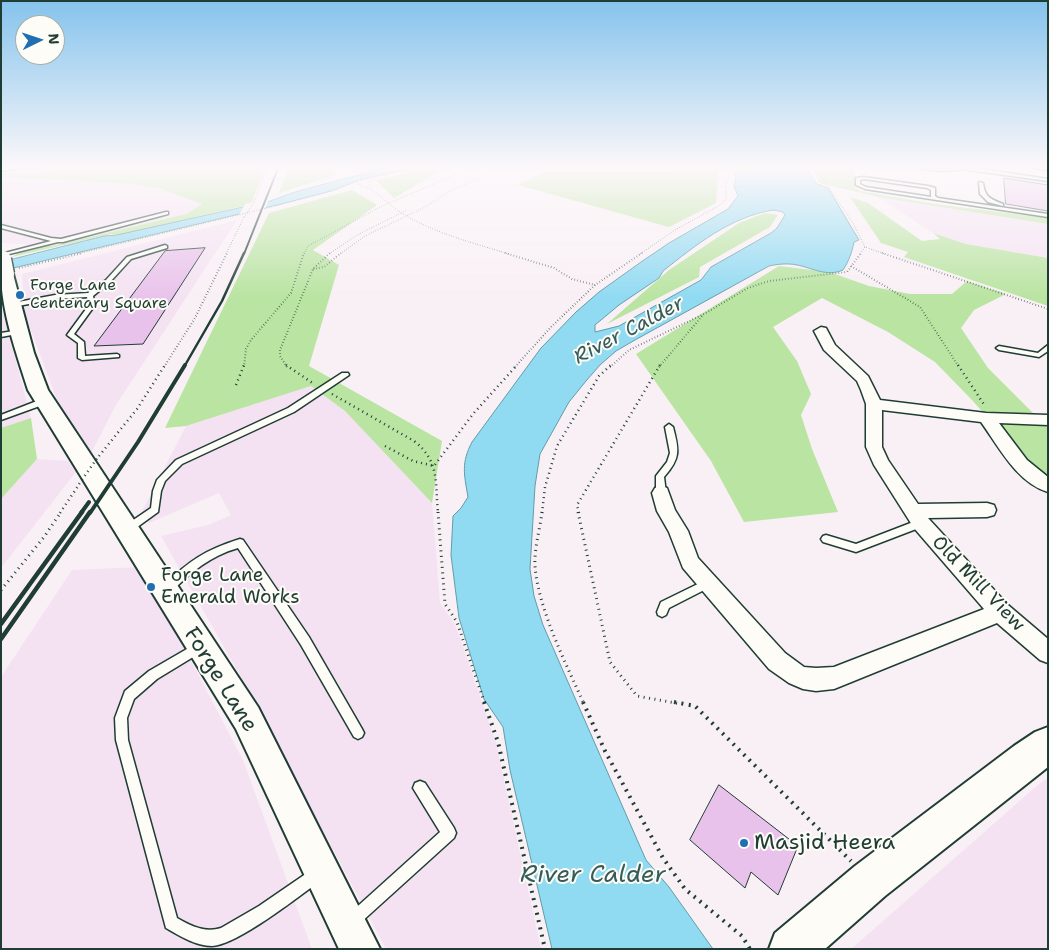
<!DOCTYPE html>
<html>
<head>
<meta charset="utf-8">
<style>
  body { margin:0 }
  #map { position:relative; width:1049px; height:950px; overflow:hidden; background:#f9f0f5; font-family:"Shantell Sans",sans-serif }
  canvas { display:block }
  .frame { position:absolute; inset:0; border:2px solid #1f3d34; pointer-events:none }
  .north { position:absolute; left:15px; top:15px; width:50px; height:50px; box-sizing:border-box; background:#fdfcf7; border:1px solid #a4b0a9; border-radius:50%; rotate:86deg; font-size:14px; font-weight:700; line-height:20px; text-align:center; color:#1f3d34 }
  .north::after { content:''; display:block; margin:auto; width:18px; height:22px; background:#1f6fb2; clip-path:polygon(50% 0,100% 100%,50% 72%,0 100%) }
</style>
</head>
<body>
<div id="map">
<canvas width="1049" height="950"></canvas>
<div class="frame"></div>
<div class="north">N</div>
</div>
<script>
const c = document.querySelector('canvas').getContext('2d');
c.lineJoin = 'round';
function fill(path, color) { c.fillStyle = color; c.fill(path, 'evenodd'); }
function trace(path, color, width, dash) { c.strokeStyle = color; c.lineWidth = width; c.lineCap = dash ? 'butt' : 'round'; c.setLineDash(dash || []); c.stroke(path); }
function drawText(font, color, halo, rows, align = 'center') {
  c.font = font + ' "Shantell Sans",sans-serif'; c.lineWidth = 4; c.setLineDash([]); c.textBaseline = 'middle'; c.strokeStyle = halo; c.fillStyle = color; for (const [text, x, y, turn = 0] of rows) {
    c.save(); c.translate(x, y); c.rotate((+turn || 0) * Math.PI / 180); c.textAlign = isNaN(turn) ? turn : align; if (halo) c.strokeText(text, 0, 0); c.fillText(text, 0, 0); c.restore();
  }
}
fill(new Path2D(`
  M 1,166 L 65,166 L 40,174 L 1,172 Z
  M 1,177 L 132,184 L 159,188 L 202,204 L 186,214 L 52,246 L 3,243 L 1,241 Z
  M 878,197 L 1048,224 L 1048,258 L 966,244 L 933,233 Z
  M 237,220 L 116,405 L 91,453 L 80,434 L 60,408 L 25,314 L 22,274 Z
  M 1,304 L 31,418 L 1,428 Z
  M 311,386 L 345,411 L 432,503 L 440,603 L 455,624 L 496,743 L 541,949 L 386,949 L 237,670 L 161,536 L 208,525 L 231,515 L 219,493 L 149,523 L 141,513 L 186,426 Z
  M 37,459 L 68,461 L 76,472 L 1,568 L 1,499 Z
  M 142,567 L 243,760 L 312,949 L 1,949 L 1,677 L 72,570 Z
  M 1048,778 L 1048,949 L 851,949 L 1039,784 Z`), '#f4e2f2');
fill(new Path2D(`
  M 65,166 L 266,166 L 251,204 L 120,235 L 111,234 L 12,257 L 30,245 L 52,246 L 186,214 L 202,204 L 159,188 L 132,184 L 1,177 L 1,172 L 39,174 Z
  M 289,166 L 324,166 L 336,175 L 279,193 Z
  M 438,166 L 456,166 L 433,175 L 394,198 L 376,180 Z
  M 809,166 L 818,166 L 821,169 L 855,171 L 855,188 L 860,191 L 935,204 L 1048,218 L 1048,224 L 878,197 L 819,183 L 814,171 Z
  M 719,168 L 716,203 L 669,227 L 518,185 L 543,172 L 656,172 Z
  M 352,190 L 377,205 L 313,250 L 339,265 L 309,366 L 442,441 L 432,503 L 345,411 L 311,386 L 186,426 L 165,428 L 269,213 Z
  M 850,197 L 868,203 L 922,241 L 940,239 L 933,233 L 966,244 L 1048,258 L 1048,306 L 904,257 L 908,252 L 881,243 Z
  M 765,213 L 778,215 L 770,227 L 700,267 L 699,277 L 607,324 L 669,270 L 739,223 Z
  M 779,266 L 829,272 L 869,286 L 910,294 L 952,294 L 967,281 L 1006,294 L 974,310 L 961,328 L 988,368 L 1048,428 L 1048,486 L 972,400 L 935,362 L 888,332 L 822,298 L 773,327 L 797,361 L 811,394 L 801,415 L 812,449 L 838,512 L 744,522 L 711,461 L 636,354 Z
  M 31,418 L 37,459 L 1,499 L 1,428 Z`), '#b9e4a1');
const water = new Path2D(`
  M 392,166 L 420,166 L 359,180 L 331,191 L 281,204 L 1,271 L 1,262 L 104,236 L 117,235 L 270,201 L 295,192 Z
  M 740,166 L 805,166 L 817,184 L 828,188 L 859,240 L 854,242 C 852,252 849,261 843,270 C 827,277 812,268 797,265 C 788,263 778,264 769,266 L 635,340 L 616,351 L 600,365 L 586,381 L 569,402 L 540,454 L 535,486 L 530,569 L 534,596 L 543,625 L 646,860 L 669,887 L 713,949 L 552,949 L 510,770 L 503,727 L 484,699 L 459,618 L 451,555 L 453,516 L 461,508 L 468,497 C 464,474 461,463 472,442 L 541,348 L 576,312 L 599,292 L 641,262 L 669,243 L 728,209 L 738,196 L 734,186 L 736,178 L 734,175 L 740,171 ZM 773,210 L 783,212 L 785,215 L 777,228 L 771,233 L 711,267 L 701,280 L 619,326 L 595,332 L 595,325 L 619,305 L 659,278 L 663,271 C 696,245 730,217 773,210 Z`);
fill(water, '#90daf2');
trace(water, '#639ba6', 1);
fill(new Path2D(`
  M 270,198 L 264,211 L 238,217 L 245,204 Z`), '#f9f0f5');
const building = new Path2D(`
  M 1004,178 L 1048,185 L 1048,211 L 1006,204 Z
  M 205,248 L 143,344 L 94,346 L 165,251 Z
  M 719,785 L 798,846 L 778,895 L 751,872 L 745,888 L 690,840 Z`);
fill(building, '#e9c2eb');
trace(building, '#1f3d34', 1);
const service = new Path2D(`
  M 18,166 L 31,166 L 1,171 L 1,169 Z
  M 907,166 L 939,169 L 956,168 L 950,166 L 962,166 L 1048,179 L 1048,181 L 961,169 L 959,170 L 939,171 Z
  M 864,177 L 928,186 L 935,188 L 935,196 L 938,198 L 1048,214 L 1048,217 L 865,189 L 856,185 L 856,178 ZM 864,179 L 927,188 L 931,190 L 931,197 L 866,187 L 860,184 L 860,180 Z
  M 979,182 L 983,183 C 985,197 990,199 1003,204 L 1003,206 L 988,202 L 980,194 Z
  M 166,212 L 168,212 L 168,214 L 63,242 L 58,242 L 1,256 L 1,254 L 51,241 L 1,228 L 1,225 L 51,238 L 61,239 Z
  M 165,245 L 167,246 L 167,248 L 131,259 L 110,282 L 93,296 L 95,305 L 74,334 L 84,342 L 85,356 L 117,354 L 119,355 L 119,357 L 82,360 L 78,358 L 78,343 L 67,335 L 89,305 L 87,297 L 55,299 L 13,307 L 10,305 L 13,303 L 55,295 L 88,293 L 106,280 L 127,257 Z
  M 20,330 L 22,331 L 22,333 L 1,337 L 1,333 Z
  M 1048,345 L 1048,351 L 1039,357 L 999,350 L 996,348 L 999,346 L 1038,353 Z
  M 342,373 L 348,373 L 349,375 L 294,412 L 182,464 L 165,481 L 161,491 L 158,512 L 129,533 L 123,533 L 121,530 L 123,527 L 151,508 L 153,491 L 157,480 L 176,460 L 288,408 Z
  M 42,399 L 48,399 L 49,401 L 48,403 L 1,420 L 1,415 Z
  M 669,424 L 673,427 C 679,450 681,458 664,477 L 666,493 L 664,495 L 658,495 L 656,493 L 656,476 L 667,462 L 670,453 L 665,427 Z
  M 921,519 L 924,520 L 926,523 L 924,526 L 856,552 L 823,542 L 821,539 L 823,536 L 826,535 L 856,544 Z
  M 240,539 L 243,540 L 309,637 L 362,729 L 364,733 L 362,737 L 358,739 L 354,737 L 301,645 L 238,548 C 210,556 191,572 171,592 L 167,593 L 163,592 L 162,589 L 163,586 C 189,561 205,550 240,539 Z
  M 708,579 L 712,580 L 713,583 L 712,586 L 669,608 L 666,615 L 662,617 L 658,615 L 657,612 L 661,602 Z
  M 199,642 L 203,643 L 205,647 L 203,651 L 157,679 L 134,699 L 127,718 L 128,740 L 177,918 C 191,926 205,933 221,928 L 259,906 L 310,871 L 315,869 L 320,871 L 322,876 L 320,881 C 298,897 237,945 212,946 C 196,946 180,936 166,928 L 116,740 L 115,718 L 125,691 L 149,671 Z
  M 420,781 L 425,783 L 454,828 L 456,833 L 454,838 L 359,924 L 354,927 L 349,924 L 346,919 L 349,914 L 440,832 L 413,788 L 415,783 Z`);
const minor = new Path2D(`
  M 821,327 L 826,328 L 835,345 L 868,376 L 880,400 L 986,413 L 1048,415 L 1048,425 L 999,423 L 1027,460 L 1048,477 L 1048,492 C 1017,483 999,447 981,422 L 882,410 L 882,447 L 888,460 L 918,504 L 987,503 L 994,505 L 996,510 L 994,515 L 987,517 L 928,518 L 1008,605 L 1048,639 L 1048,663 L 1040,660 L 997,623 L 834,689 L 816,691 L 803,689 L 789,683 L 769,669 L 683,568 L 669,532 L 657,511 L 652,493 L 655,488 L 661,486 L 667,488 L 675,510 L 688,531 L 698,558 L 785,653 L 804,667 L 816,668 L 834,667 L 984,609 L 914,528 L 874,465 L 866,447 L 866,404 L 861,390 L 857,381 L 824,350 L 814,331 Z`);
const tertiary = new Path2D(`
  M 6,270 L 11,271 L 13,274 L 34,353 L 48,390 L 258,707 L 380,949 L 339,949 L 236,729 L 28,390 C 16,352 1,311 1,271 Z`);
const secondary = new Path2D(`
  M 1048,727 L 1048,767 L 885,896 L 825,949 L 769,949 L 775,933 L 855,866 L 1014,746 L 1035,732 Z`);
trace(service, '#1f3d34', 3);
trace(minor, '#1f3d34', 3);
trace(tertiary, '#1f3d34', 4);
trace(secondary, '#1f3d34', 4);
trace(new Path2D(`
  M 334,166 L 347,177
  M 814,166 L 853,223 L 865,247 L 885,254
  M 370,180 L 369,184 L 372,189
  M 358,184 C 378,191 384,201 400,212 C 431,232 473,243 509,254
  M 254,202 L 268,166
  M 77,254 L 271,207 L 339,189 L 355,182 L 424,166
  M 226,254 L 244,217
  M 304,254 L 308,246 L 382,206 L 476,166
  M 329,254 L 357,235 L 407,210
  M 340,254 L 365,236 L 427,206 L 448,192 L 479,178 L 482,174 L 476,167
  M 640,254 L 675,230 L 722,204 L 726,198 L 726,179 L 738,166
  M 860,254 L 865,247`), '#1f3d34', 1, [0.5, 2]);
trace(new Path2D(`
  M 505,253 L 554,268 L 572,279 L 595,285
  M 882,253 L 1048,309
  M 851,266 L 920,307 L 959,367
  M 19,268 L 83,253
  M 313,269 L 324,267 L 341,253
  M 164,367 L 195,318 L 227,253
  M 244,367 L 246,349 L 251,340 L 291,293 L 304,253
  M 287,367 L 280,356 L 280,350 L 313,269 L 330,253
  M 515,367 L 552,326 L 595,285 L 642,253
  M 610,367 L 629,350 L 704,314 L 748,288 L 769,281 L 847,272 L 861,253
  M 659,367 L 703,315`), '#1f3d34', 2, [0.5, 2.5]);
trace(new Path2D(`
  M 286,365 L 314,384
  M 958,365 L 985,406
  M 236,385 L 244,365
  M 332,394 L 414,441 C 440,461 435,483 438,513
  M 385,446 L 413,461 L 434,466 L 473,414 L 517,365
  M 99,456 L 137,409 L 165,365
  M 60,513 L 78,486
  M 542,513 L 545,487 L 557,446 L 599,376 L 611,365
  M 579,513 L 577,505 L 660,365`), '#1f3d34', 2.5, [1, 4]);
trace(new Path2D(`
  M 438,512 L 445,604 L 457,622 L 485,704
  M 542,512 C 540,529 534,549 535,566 C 538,608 566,664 584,704
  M 578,512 L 610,662 L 637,696 L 681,704
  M 1,590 L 44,537 L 61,512`), '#1f3d34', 3, [1, 4.5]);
trace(new Path2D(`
  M 484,702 L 498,742 L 545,949
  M 583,702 L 605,751 L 663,858 L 685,889 L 742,936 L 750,949
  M 674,702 L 695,706 L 851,861`), '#1f3d34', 4, [2, 5.5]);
fill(service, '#fdfcf7');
fill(minor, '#fdfcf7');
fill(tertiary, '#fdfcf7');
fill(secondary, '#fdfcf7');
trace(new Path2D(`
  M 1020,166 L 1048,171
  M 244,254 L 279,166`), '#1f3d34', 2);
trace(new Path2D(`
  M 184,367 L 222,301 L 244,253`), '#1f3d34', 2.5);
trace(new Path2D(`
  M 81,513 L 89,502
  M 90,513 L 138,442 L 185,365`), '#1f3d34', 4);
trace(new Path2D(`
  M 1,624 L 82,512
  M 1,639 L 90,512`), '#1f3d34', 4.5);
const tertiaryBridge = new Path2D(`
  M 3,259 L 6,274`);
trace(tertiaryBridge, '#1f3d34', 19, []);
trace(new Path2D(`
  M 347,177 L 358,184
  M 244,217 L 254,202`), '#1f3d34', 1, [0.5, 2]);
trace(new Path2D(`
  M 79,484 L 98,457`), '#1f3d34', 2.5, [1, 4]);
trace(tertiaryBridge, '#fdfcf7', 16);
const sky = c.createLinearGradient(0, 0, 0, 299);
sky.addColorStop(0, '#85c3ec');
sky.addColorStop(0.56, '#fcf8fa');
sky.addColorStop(1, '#fcf8fa00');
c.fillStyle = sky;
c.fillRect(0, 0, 1049, 299);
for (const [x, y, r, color] of [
  [20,295,5,"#1f6fb2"],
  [151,587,5,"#1f6fb2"],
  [744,843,5,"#1f6fb2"]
]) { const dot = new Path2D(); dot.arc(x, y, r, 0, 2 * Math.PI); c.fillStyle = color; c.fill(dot); trace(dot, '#fdfcf7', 2); }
drawText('16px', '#1f3d34', '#fdfcf7', [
  ["Forge Lane",30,286],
  ["Centenary Square",30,304]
], 'left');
drawText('19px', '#1f3d34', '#fdfcf7', [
  ["Forge Lane",161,576],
  ["Emerald Works",161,598]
], 'left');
drawText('19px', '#1f3d34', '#fdfcf7', [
  ["Old Mill View",978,584,46]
]);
drawText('italic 20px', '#365c5a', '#fdfcf7', [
  ["River Calder",629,331,-28]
]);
drawText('22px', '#1f3d34', '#fdfcf7', [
  ["Forge Lane",220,680,58]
]);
drawText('22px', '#1f3d34', '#fdfcf7', [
  ["Masjid Heera",754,843]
], 'left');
drawText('italic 24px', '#365c5a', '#fdfcf7', [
  ["River Calder",593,876]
]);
</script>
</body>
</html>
